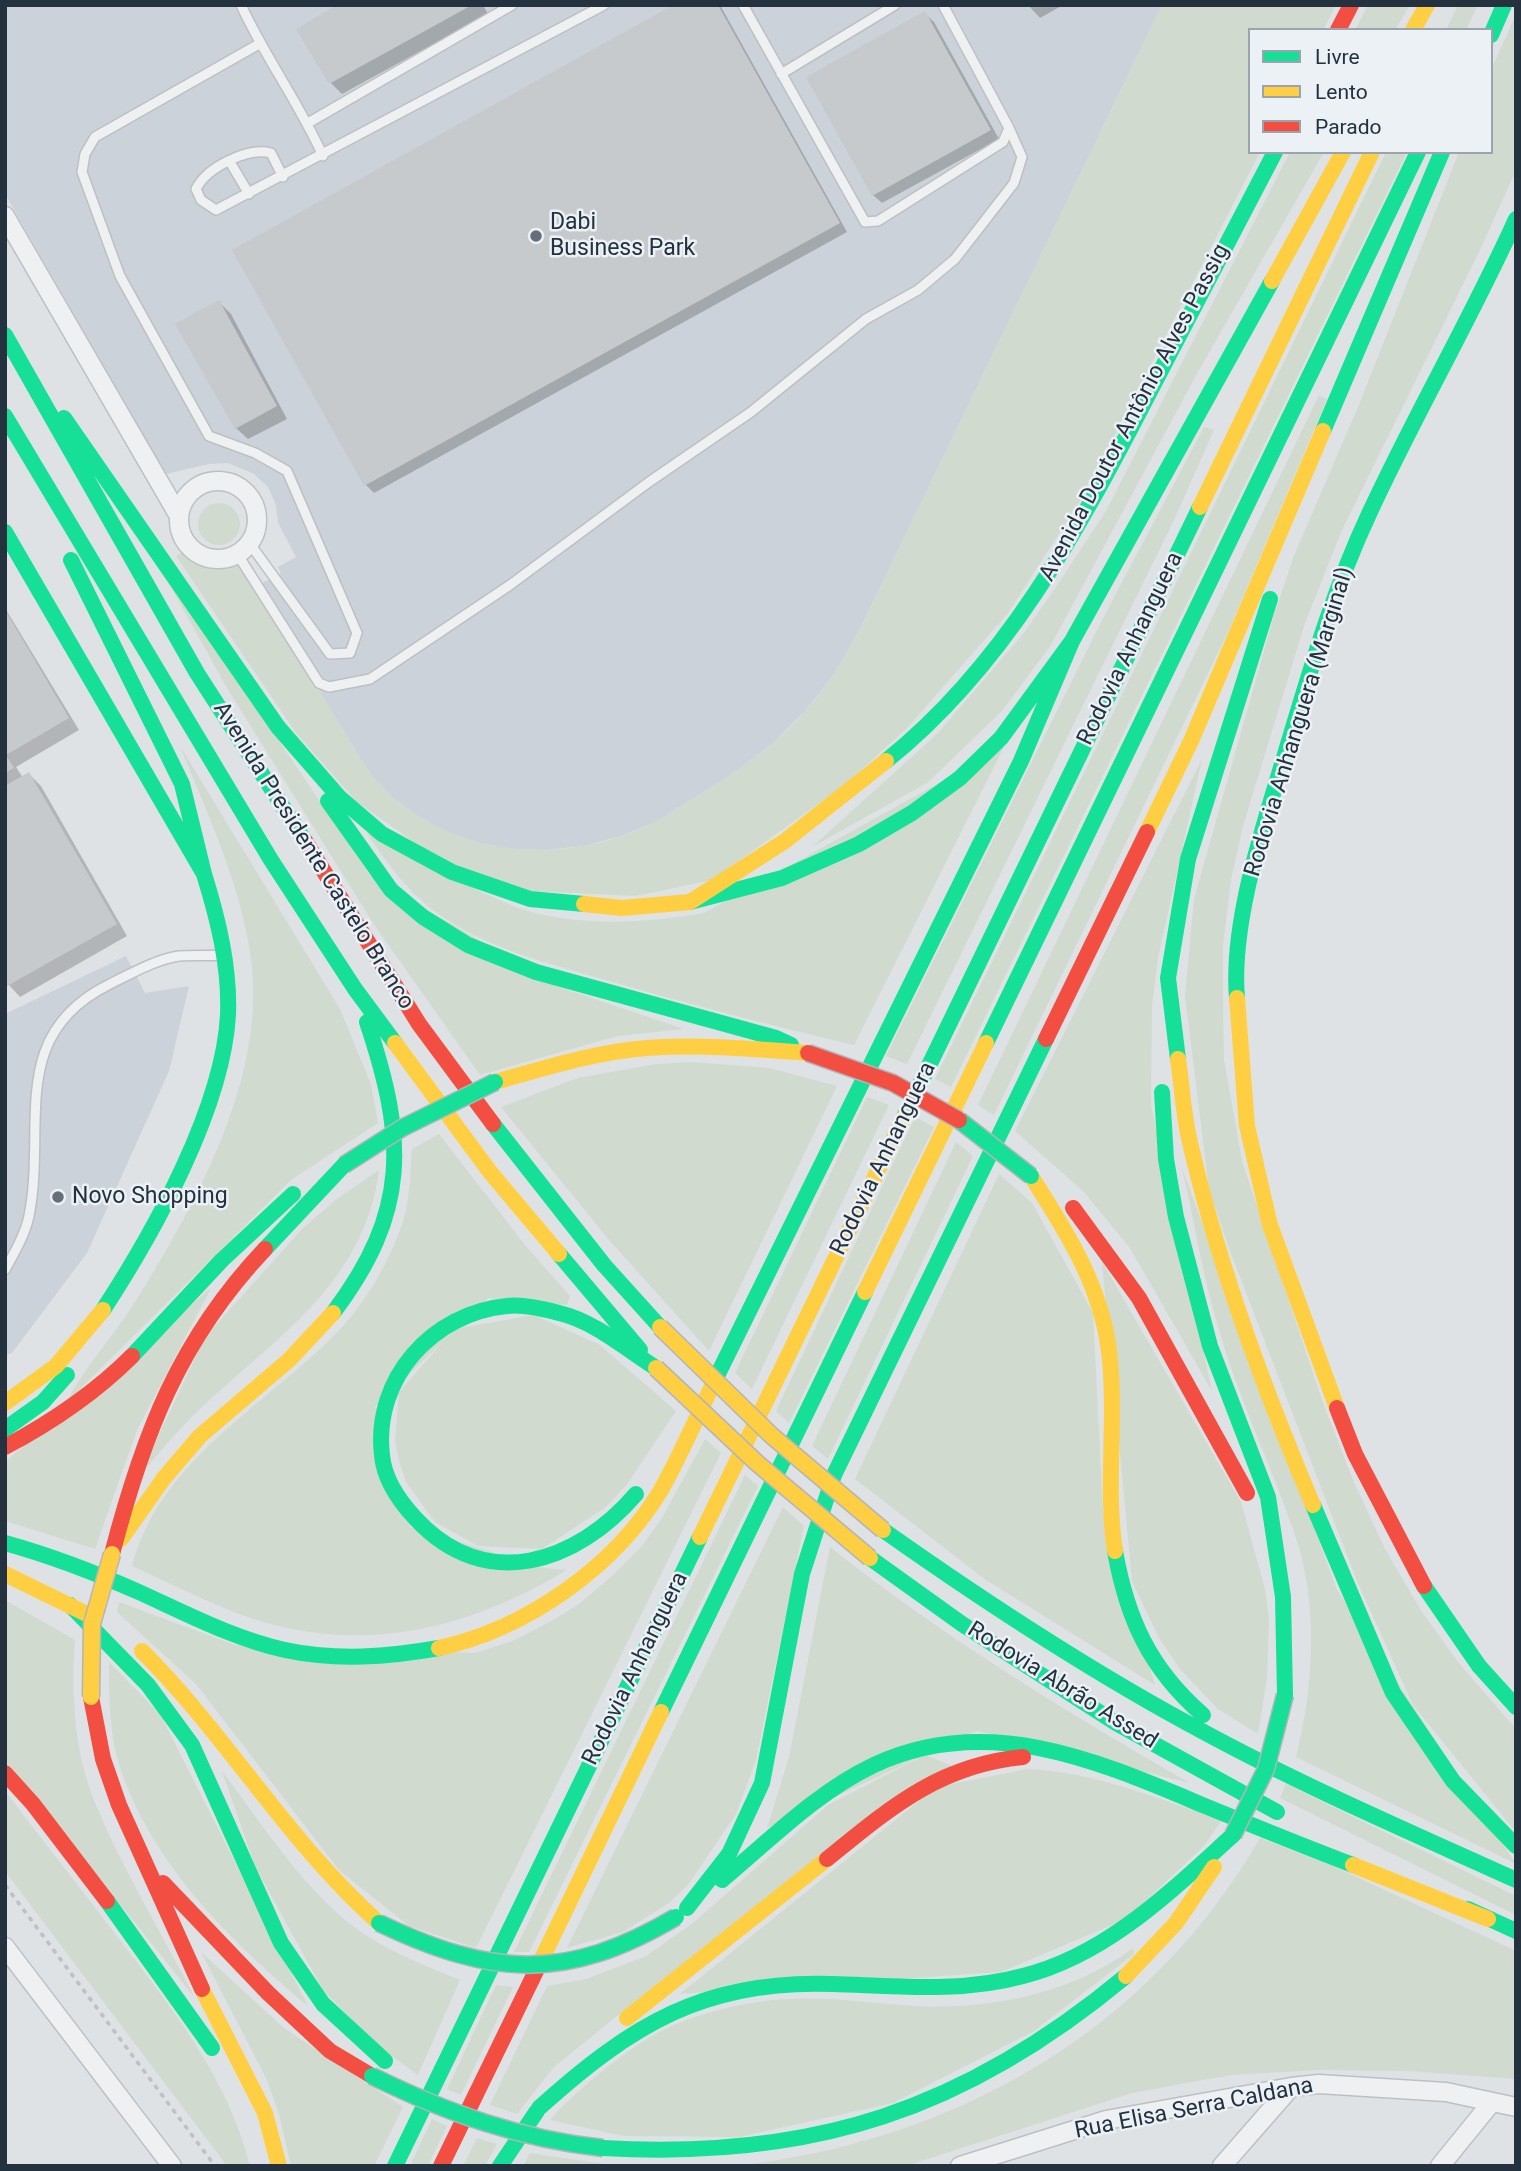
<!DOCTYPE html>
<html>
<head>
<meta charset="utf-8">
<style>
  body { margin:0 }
  #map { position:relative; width:1521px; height:2171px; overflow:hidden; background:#dfe2e5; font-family:Roboto,sans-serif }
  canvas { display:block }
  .frame { position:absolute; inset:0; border:7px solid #24313f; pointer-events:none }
  .legend { position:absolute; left:1248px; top:28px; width:245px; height:126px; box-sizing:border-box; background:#ebf1f5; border:2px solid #9ba4ac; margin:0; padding:9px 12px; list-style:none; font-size:21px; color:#24313f }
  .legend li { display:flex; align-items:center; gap:14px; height:35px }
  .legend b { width:35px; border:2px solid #9ba4ac }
</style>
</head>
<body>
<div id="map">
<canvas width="1521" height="2171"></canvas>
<div class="frame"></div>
<ul class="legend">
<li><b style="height:9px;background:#16e098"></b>Livre</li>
<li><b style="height:9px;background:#ffcf43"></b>Lento</li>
<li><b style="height:9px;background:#f24e42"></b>Parado</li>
</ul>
</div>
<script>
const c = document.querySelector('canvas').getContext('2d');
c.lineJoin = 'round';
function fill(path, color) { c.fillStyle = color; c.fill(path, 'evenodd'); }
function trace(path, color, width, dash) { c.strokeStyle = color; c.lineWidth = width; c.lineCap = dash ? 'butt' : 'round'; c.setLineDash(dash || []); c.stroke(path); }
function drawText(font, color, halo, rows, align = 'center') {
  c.font = font + ' Roboto,sans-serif'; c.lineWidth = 5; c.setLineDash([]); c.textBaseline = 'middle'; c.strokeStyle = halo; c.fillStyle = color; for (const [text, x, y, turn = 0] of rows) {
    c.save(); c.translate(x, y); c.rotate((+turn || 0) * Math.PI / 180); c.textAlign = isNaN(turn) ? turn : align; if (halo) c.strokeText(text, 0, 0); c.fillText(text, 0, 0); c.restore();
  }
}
fill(new Path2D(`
  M 5,5 L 1162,5 L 860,629 L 837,670 L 807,709 L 773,743 L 735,772 L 656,822 L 621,836 L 584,846 L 546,850 L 508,849 L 476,843 L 446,832 L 418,816 L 392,797 L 370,774 L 255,587 L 281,573 L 278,567 L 296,557 L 278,523 L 276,505 L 268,487 L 254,474 L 228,463 L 209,464 L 166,474 L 5,194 Z
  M 126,956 L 145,993 L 189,986 L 169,1071 L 87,1253 L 12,1353 L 5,1355 L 5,1014 Z`), '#ccd2d9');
fill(new Path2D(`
  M 1162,5 L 1336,5 L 1323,30 L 1250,30 L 1250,152 L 1260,152 L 1084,495 L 1008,613 L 908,727 L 846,784 L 712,880 L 636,896 L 530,891 L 439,860 L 356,801 L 296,733 L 176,556 L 188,550 L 211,564 L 239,565 C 274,613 304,665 335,716 C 352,745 368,775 393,797 C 466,860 573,865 656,821 C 673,812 689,801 705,791 C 743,767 779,742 808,708 C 829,684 845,656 860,629 Z
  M 1368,5 L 1410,5 L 1395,30 L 1355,30 Z
  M 1458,5 L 1478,5 L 1466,30 L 1446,30 Z
  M 1516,14 L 1516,170 L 1480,250 L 1342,530 L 1305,623 L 1243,826 L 1231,880 L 1223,945 L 1223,1002 L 1224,1060 L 1242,1161 L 1323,1403 L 1353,1480 L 1386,1551 L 1422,1612 L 1458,1662 L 1516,1729 L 1516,1832 L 1413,1705 L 1357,1581 L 1230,1251 L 1209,1189 L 1185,996 L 1194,899 L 1273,619 L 1293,558 L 1358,407 L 1459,152 L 1491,152 L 1491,70 Z
  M 1290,152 L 1324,152 L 1199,370 L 1051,645 L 1002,711 L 927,783 L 812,847 L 937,734 L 1024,633 L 1058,584 L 1106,511 Z
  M 1386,152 L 1407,152 L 951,1087 L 935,1079 Z
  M 1319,395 L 1327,399 L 1229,630 L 994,1115 L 978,1105 Z
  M 1204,427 L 1214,430 L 1175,518 L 907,1064 L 886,1056 L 1100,624 Z
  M198 524a21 21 0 1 1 42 0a21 21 0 1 1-42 0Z
  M 152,553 L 371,877 L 559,987 L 684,1029 L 617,1036 L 480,1075 L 373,923 L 227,688 Z
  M 180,746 L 340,1009 L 371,1084 L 378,1123 L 291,1180 L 65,1404 C 86,1365 117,1332 140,1294 C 200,1197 269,1070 250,952 C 239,880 207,813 180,746 Z
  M 1004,747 L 854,1045 C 769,1025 685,1003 602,979 C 547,963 487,948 440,915 C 408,893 387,863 366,832 C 414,856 467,888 516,907 C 574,928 645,923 704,913 Z
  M 1202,759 L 1158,958 L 1152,1006 L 1151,1105 L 1212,1391 L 1130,1248 L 1083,1191 L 1015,1131 Z
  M 691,1062 L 769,1068 L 837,1086 L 709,1351 L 609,1240 L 501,1107 L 578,1078 L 656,1064 Z
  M 867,1097 L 889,1105 L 752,1389 L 735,1373 Z
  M 915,1117 L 934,1127 L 789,1423 L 776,1411 Z
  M 439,1134 L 525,1245 L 570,1296 L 567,1305 L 488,1298 L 375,1407 L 410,1527 L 545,1568 L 567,1570 C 472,1627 369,1654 260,1621 C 216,1607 174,1585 132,1566 C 161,1456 272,1403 344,1325 C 367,1299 386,1266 399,1233 C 410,1207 410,1177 412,1149 Z
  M 956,1142 L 973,1156 L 828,1459 L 812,1446 Z
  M 1182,1168 L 1337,1590 L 1516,1864 L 1296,1757 C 1314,1686 1319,1602 1294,1532 C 1270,1462 1237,1395 1217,1323 C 1202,1273 1194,1219 1182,1168 Z
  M 379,1170 C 365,1282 277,1337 201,1408 C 179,1429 160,1452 140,1475 L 205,1337 L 303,1228 L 338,1198 Z
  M 999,1174 L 1032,1203 L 1093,1313 L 1103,1511 L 1155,1685 L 986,1580 L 855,1479 Z
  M 1102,1262 L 1241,1502 L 1265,1589 L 1269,1619 L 1267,1678 L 1258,1734 L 1218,1709 L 1180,1669 L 1159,1638 L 1132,1581 Z
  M 211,1288 L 137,1430 L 95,1549 L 5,1521 L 5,1462 Z
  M 534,1315 L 600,1345 L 676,1411 L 628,1483 L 606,1507 L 542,1549 L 478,1546 L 435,1522 L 406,1482 L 399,1461 L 395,1441 L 399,1392 L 454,1329 Z
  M 705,1439 L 721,1453 L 476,1948 L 409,1926 L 339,1870 L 196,1684 L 117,1612 L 119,1602 L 235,1645 L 475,1653 L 515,1640 L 553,1620 L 579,1604 L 613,1575 L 641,1547 L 662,1518 Z
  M 745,1475 L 758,1486 L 529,1952 L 514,1952 Z
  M 783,1507 L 804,1526 L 756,1760 L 736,1814 L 688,1885 L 669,1903 L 623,1932 L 567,1948 Z
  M 830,1547 C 943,1637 1065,1711 1190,1783 L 977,1731 L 767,1828 L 789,1757 Z
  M 5,1600 L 75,1640 C 71,1693 74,1752 95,1803 C 123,1870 162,1934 195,1998 L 5,1760 Z
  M 109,1662 L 160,1714 L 308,2006 C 231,1942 150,1862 119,1764 C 109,1732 109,1695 109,1662 Z
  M 925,1755 L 953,1766 L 638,1999 L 554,2067 L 517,2114 L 490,2105 L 547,1986 L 586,1979 L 646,1956 L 693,1923 L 828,1805 Z
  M 1028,1769 C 1095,1772 1158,1799 1222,1820 L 1203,1847 L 1126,1919 L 1001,1972 L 680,1994 L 936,1787 Z
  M 222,1771 C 263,1825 300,1885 354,1927 C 386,1951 424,1965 460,1980 L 418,2075 L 377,2045 L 323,1990 L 255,1866 Z
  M 1286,1784 L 1516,1896 L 1516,1915 L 1280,1798 Z
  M 5,1791 C 44,1842 84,1893 123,1944 C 176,2014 228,2079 250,2166 L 227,2166 L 5,1871 Z
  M 1260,1838 L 1333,1866 L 1516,1951 L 1516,2079 L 1409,2071 L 1318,2070 L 1231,2075 L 1132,2093 L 906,2166 L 735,2166 C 956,2141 1148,2032 1260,1838 Z
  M 1133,1948 L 1134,1954 L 1034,2031 L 893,2103 L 739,2137 L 624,2136 L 550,2120 C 575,2091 626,2049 661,2031 C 694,2014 737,2004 773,2000 C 821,1995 869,2003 916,2006 C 989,2010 1074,1993 1133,1948 Z
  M 201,1952 L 284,2028 L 403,2107 L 374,2166 L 291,2166 L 279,2114 L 267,2080 Z
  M 496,1985 L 513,1987 L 461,2095 L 447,2089 Z
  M 432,2119 L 447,2126 L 428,2166 L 410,2166 Z
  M 477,2138 L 497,2144 L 485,2166 L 463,2166 Z
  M 530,2153 L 617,2166 L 523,2166 Z`), '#d0dace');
fill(new Path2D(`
  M 340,5 L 483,5 L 488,14 L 342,94 L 331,83 Z
  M 677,5 L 720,5 L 847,232 L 374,493 L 366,485 Z
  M 1028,5 L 1063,5 L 1040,18 Z
  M 925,14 L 934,22 L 999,139 L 882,203 L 873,195 Z
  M 219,302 L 231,314 L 287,419 L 248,439 L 236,428 Z
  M 5,608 L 79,730 L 16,767 L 23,778 L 29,774 L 41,786 L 127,936 L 20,997 L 8,984 L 5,986 Z`), '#0003');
fill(new Path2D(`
  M 337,5 L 472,5 L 329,84 L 296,29 Z
  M 673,5 L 718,5 L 840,223 L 364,486 L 232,250 Z
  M 925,11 L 991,130 L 872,196 L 806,77 Z
  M 219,300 L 277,406 L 235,429 L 175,324 Z
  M 5,610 L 69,718 L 6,755 L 14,768 L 5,773 Z
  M 29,772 L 117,924 L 7,986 L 5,786 Z`), '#c7cacd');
const lane = new Path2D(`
  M 241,5 C 265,57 299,103 323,156
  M 743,5 L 865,222 L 878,221 L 1003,142 L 1009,128 L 943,5
  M 781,74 L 895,5
  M 308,123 L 512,5
  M 230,162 L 249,194
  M 283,177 L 271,153 C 248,147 207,167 196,189 L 201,200 L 216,210 L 604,5
  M 250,544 L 330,654 L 350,653 L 357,633 L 287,471 L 255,453 L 209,436 L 120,276 L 82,172 L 85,154 L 95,137 L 259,44
  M 238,555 L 319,683 L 329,687 L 370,679 L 510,585 L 649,482 L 751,412 L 866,319 L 918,290 L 955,259 L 1014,183 L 1022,157 L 1009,128
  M 5,1270 C 14,1253 25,1235 29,1216 C 47,1126 6,1035 110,984 C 130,974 157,959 179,956 C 193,955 208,956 222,955`);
const street = new Path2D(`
  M 5,216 L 179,516
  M179 520a39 39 0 1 1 78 0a39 39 0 1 1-78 0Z
  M 5,1947 L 172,2166
  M 960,2166 L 1106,2120 L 1291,2087 L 1319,2084 L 1446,2092 L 1516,2107
  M 1222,2166 L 1291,2087
  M 1440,2166 L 1492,2102`);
trace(lane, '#bdc0c3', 12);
trace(street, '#bdc0c3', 21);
trace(new Path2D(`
  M 5,1885 L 215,2166`), '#bdc1c5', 3.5, [5, 5]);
trace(lane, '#eef0f2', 9);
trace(street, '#eef0f2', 18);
trace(new Path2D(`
  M 1491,35 L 1504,5
  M 5,335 L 197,673 L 305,841
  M 5,416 L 271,860 L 355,989 L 395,1043
  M 64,418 L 278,727 L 339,797 L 382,834 L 452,872 L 530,899 L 584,904
  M 1323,431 L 1442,152
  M 5,532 L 204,874 C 218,919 230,967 228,1015 C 223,1108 154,1232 103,1310
  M 71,560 L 182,784 L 204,874
  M 886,761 C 1005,666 1078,530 1147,397 C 1190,315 1232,234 1275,152
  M 328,801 L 391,890 L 423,917 L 468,945 L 536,972 L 776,1038 L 791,1045
  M 690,902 L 782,878 L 859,844 L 912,813 L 960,778 L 1001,738 L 1072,641 L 1272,281
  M 1237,998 C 1231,929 1259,840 1279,774 C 1306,686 1330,597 1369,514 C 1415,414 1471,319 1516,219
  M 986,1043 L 1418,152
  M 1178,1059 L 1168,978 L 1188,859 L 1270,599
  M 1162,1092 L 1166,1159 L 1176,1217 L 1210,1346 L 1268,1497 L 1283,1597 L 1285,1695
  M 904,1117 L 1200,507
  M 493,1124 L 604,1265 L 660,1327
  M 265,1249 L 344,1165
  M 559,1254 L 640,1350
  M 333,1313 C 410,1211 406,1139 367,1022
  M 132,1356 L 222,1260 L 293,1194
  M 713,1384 L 1021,761 L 1072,641
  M 5,1429 L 43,1402 L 67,1375
  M 636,1494 C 577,1563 486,1594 416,1519 C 400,1502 384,1480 382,1455 C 373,1379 432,1313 507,1306 C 522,1304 544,1309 559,1313 C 594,1321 626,1349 656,1368
  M 1313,1505 L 1393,1693 L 1453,1781 L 1516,1846
  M 883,1530 C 985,1602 1090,1671 1200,1730 C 1303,1786 1410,1832 1516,1880
  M 5,1543 C 52,1556 96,1573 141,1593 C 187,1614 235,1639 285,1650 C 337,1661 388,1657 439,1648
  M 1115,1551 C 1127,1619 1150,1669 1203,1715
  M 870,1558 L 962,1624 L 1116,1723 L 1277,1812
  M 1424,1586 L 1479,1666 L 1516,1707
  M 70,1605 L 148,1685 L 192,1745 L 281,1943 L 323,2004 L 385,2061
  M 661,1712 L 865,1292
  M 722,1880 C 770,1840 817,1792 874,1765 C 988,1712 1098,1761 1205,1806 C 1254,1826 1303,1846 1353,1865
  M 107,1901 L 212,2048
  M 687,1908 L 729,1854 L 762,1783 L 802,1574 L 834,1475 L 1046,1039
  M 1468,1909 L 1516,1931
  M 539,2108 C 631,2025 705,1979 833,1984 C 896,1986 961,1993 1023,1976 C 1107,1955 1171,1891 1233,1835
  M 603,2148 C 812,2160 965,2110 1126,1976
  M 395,2166 L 700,1537
  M 500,2166 L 537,2111`), '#16e098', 16);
trace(new Path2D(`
  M 1413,30 L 1427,5
  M 1272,281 L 1343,152
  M 1200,507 L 1372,152
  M 1147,832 L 1191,741 L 1323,431
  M 584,904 L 622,908 L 690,902 L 785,841 L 886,761
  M 1237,998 L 1247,1126 L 1270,1225 L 1337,1408
  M 395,1043 L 490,1172 L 559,1254
  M 1178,1059 C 1182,1085 1183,1112 1189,1138 C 1217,1263 1263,1387 1313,1505
  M 495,1082 C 545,1068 595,1052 647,1048 C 701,1044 755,1049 808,1053
  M 1031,1176 C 1066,1231 1101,1285 1109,1351 C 1117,1418 1105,1485 1115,1551
  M 865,1292 L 986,1043
  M 5,1403 L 56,1366 L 103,1310
  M 700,1537 L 904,1117
  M 121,1539 L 164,1478 L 200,1436 L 289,1360 L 333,1313
  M 5,1574 L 89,1615
  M 439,1648 C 526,1629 615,1567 661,1490 C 680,1456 696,1419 713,1384
  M 142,1651 C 228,1737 288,1842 379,1923
  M 1353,1865 L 1488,1919
  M 536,1971 L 661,1712
  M 1126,1976 L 1176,1923 L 1214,1867
  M 202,1989 L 265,2113 L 279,2166
  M 627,2018 L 827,1859`), '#ffcf43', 16);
trace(new Path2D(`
  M 1338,30 L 1351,5
  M 305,841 L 419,1024 L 493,1124
  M 1046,1039 L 1147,832
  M 1073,1208 L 1139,1298 L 1247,1493
  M 1337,1408 L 1355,1454 L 1424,1586
  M 5,1447 C 52,1422 94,1394 132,1356
  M 112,1554 C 143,1435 179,1340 265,1249
  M 91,1697 L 103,1759 L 119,1805 L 202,1989
  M 5,1773 L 33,1804 L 107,1901
  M 827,1859 C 890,1808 939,1765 1023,1757
  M 163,1883 L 268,1993 L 330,2051 L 372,2076
  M 441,2166 L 536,1971`), '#f24e42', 16);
const fastBridge = new Path2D(`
  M 959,1120 L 1031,1176
  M 344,1165 L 402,1128 L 495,1082
  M 1233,1835 L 1266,1769 L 1285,1695
  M 379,1923 C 492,1977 566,1982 676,1917
  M 372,2076 C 447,2113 520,2139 603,2148`);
const slowBridge = new Path2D(`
  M 660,1327 L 772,1436 L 883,1530
  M 656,1368 L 757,1463 L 870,1558
  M 91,1697 L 92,1624 L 112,1554`);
const jamBridge = new Path2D(`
  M 808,1053 L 893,1083 L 959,1120`);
trace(fastBridge, '#b1b5ba', 19, []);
trace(slowBridge, '#b1b5ba', 19, []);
trace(jamBridge, '#b1b5ba', 19, []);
trace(fastBridge, '#16e098', 16);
trace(slowBridge, '#ffcf43', 16);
trace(jamBridge, '#f24e42', 16);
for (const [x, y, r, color] of [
  [536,236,7,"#656f79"],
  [58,1197,7,"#656f79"]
]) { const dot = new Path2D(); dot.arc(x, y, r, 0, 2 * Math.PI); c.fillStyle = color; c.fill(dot); trace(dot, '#ebf1f5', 2.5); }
drawText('23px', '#24313f', '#ebf1f5', [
  ["Dabi",550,223],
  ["Business Park",550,249],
  ["Novo Shopping",72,1197]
], 'left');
drawText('23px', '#24313f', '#ebf1f5', [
  ["Avenida Doutor Antônio Alves Passig",1135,413,-62],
  ["Rodovia Anhanguera",1131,649,-64],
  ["Rodovia Anhanguera (Marginal)",1300,722,-73],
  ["Avenida Presidente Castelo Branco",313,856,58],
  ["Rodovia Anhanguera",884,1159,-64],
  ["Rodovia Anhanguera",636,1669,-64],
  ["Rodovia Abrão Assed",1062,1686,32],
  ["Rua Elisa Serra Caldana",1194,2109,-11]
]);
</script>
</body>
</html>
